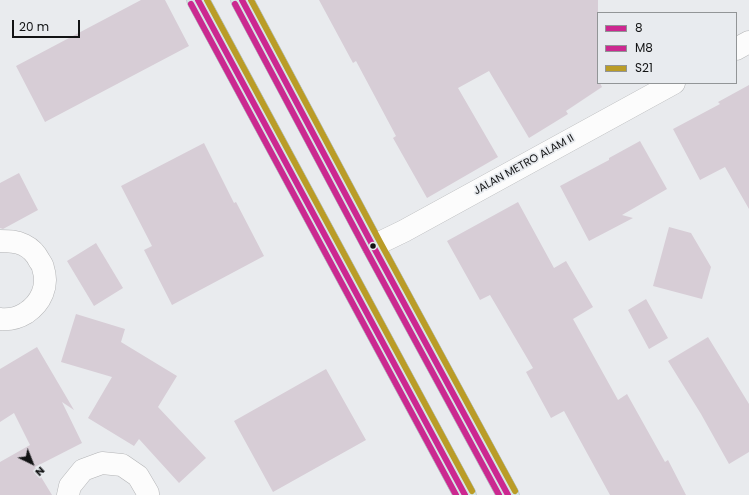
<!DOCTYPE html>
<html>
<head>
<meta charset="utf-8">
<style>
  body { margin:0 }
  #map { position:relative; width:749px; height:495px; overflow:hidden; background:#e9ebee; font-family:Poppins,sans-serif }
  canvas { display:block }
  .legend { position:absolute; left:597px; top:12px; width:140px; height:72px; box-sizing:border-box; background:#e8ebef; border:1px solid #929597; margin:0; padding:5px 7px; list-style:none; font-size:12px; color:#121314 }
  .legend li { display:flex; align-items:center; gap:8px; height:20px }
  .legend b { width:20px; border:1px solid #929597 }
  .north { position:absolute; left:12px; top:443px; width:40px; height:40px; -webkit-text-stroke:3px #e8ebef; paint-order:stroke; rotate:137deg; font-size:11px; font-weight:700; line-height:16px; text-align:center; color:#121314 }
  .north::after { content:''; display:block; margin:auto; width:14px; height:18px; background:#121314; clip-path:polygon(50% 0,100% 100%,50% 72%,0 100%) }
  .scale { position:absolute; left:12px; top:20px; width:68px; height:18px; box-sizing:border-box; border:2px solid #121314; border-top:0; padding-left:5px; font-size:12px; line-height:14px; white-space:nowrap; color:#121314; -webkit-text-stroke:3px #e8ebef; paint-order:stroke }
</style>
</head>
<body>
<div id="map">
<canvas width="749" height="495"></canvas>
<ul class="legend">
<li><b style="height:5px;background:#cc2790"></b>8</li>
<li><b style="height:5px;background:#cb2990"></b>M8</li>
<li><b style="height:5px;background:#ba9c27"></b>S21</li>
</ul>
<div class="north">N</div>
<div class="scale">20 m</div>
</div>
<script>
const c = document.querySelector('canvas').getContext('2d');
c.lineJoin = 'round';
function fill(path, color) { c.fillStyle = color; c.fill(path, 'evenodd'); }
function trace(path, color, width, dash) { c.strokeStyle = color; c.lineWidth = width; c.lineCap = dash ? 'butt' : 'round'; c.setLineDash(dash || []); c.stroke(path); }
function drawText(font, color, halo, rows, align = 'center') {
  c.font = font + ' Poppins,sans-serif'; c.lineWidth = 3.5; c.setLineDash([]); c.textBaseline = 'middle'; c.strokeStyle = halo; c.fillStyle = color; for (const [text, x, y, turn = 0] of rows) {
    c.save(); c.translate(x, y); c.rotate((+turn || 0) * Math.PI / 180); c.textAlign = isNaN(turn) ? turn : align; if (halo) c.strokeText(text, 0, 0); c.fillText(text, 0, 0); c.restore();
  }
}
fill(new Path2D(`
  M 141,0 L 165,0 L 189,46 L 45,122 L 16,66 Z
  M 319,0 L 598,0 L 598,83 L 600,83 L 602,87 L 566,111 L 568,114 L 529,138 L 489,71 L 458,88 L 498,157 L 427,198 L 393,138 L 396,136 L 356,61 L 353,63 Z
  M 749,85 L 749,209 L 725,167 L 700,180 L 673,129 L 720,104 L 718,102 Z
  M 640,141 L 667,189 L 622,215 L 633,218 L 589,241 L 560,186 L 609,160 L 609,158 Z
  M 204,143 L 234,203 L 236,202 L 264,256 L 172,305 L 144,250 L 152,246 L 121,186 Z
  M 19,173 L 38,210 L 3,229 L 0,228 L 0,183 Z
  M 518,202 L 554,268 L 566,261 L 593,307 L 573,319 L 618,400 L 627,394 L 665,462 L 668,460 L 686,495 L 610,495 L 564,411 L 551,418 L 526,372 L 533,368 L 490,295 L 480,300 L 447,241 Z
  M 669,227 L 691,233 L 711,267 L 702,299 L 653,286 Z
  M 96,243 L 123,288 L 94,306 L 67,261 Z
  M 646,299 L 668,338 L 649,349 L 628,310 Z
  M 76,314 L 125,329 L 121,342 L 177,376 L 158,407 L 206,458 L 179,483 L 139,439 L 134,446 L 88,418 L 112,377 L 61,362 Z
  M 708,337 L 749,404 L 749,452 L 729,464 L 701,414 L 668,361 Z
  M 37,347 L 74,410 L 62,402 L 82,443 L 35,467 L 52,495 L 0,495 L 0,462 L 30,445 L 14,413 L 0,422 L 0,369 Z
  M 326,369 L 366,440 L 273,492 L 234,421 Z`), '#d7cdd6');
const minor = new Path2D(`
  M 736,49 L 749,42
  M 0,241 C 9,241 16,241 24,245 C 30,248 36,254 39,260 C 40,262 43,265 43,268 C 49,286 41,303 26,313 C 18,318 9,320 0,319
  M 373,246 L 404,231 L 674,83
  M 68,495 L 70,486 L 83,470 L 102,463 L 122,465 L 138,476 L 148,493 L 148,495`);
const highway = new Path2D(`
  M 198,0 L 465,495
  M 242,0 L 373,246 L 508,495`);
trace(minor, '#b3b4b6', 23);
trace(highway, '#9fb1b3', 23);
trace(minor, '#fcfcfc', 22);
trace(highway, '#d5e5e6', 22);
trace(new Path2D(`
  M 198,0 L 465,495
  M 242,0 L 373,246 L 508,495`), '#cc2790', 6);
trace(new Path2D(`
  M 191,4 L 456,495
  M 235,4 L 366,250 L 499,495`), '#cb2990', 6);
trace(new Path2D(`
  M 207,0 L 472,491
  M 251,0 L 380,242 L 515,491`), '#ba9c27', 6);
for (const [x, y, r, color] of [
  [373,246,3.5,"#121314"]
]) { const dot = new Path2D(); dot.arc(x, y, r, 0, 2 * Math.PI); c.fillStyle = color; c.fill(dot); trace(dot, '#e8ebef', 1.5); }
drawText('11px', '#121314', '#e8ebef', [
  ["JALAN METRO ALAM II",524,165,-29]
]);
</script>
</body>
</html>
